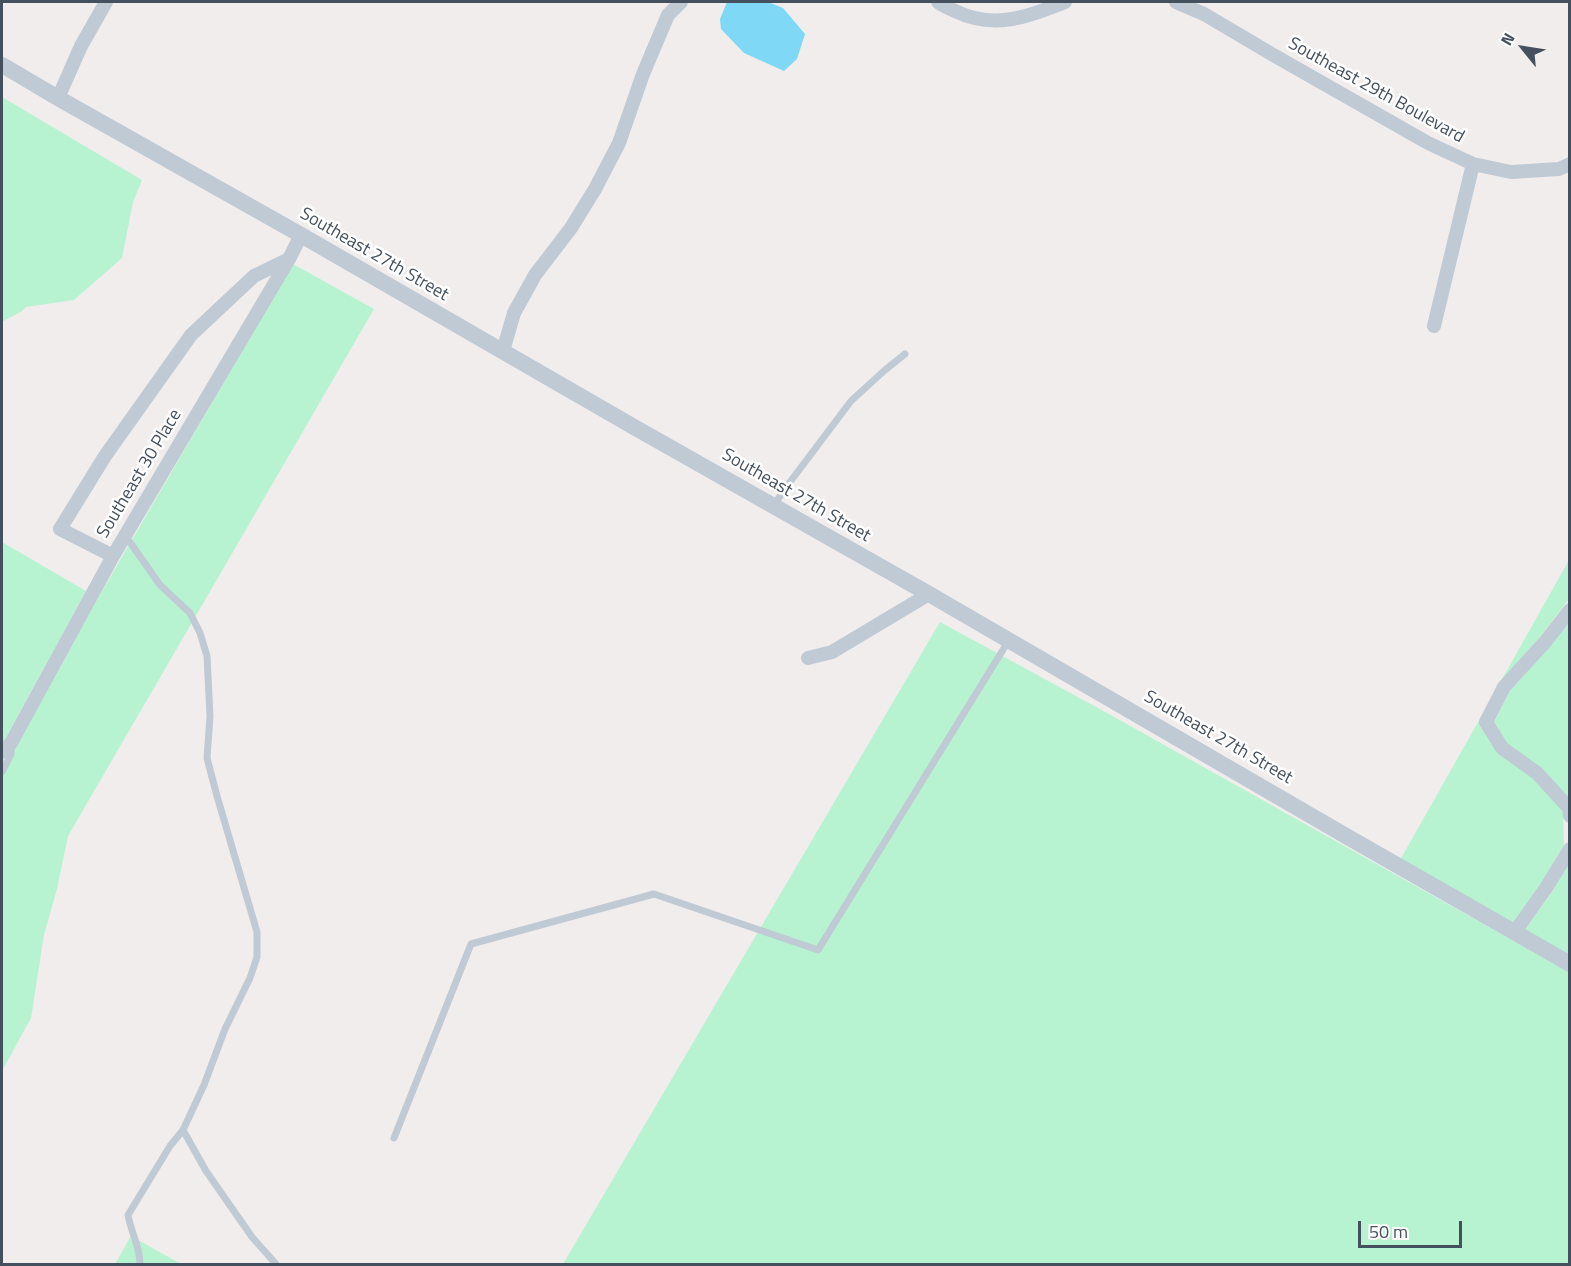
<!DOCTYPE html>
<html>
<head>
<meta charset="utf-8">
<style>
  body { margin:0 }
  #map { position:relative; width:1571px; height:1266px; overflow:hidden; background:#f1eded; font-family:"Titillium Web",sans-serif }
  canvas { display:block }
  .frame { position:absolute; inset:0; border:3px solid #44505d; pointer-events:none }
  .north { position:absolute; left:1493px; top:18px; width:60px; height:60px; -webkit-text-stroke:4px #fff; paint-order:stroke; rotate:300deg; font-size:16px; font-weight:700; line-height:24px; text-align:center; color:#44505d }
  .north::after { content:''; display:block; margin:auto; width:21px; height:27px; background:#44505d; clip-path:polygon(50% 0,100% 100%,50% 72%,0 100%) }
  .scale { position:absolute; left:1358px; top:1221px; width:104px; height:27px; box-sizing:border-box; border:3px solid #44505d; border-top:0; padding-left:8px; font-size:18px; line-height:21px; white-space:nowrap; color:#44505d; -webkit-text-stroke:4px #fff; paint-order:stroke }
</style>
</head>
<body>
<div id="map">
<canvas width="1571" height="1266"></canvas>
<div class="frame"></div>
<div class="north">N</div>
<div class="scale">50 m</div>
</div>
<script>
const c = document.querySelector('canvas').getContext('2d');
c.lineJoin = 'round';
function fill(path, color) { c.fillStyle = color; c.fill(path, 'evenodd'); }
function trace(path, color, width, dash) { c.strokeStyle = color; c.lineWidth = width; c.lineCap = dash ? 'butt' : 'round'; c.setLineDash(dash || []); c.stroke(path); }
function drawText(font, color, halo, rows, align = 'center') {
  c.font = font + ' "Titillium Web",sans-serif'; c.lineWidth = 5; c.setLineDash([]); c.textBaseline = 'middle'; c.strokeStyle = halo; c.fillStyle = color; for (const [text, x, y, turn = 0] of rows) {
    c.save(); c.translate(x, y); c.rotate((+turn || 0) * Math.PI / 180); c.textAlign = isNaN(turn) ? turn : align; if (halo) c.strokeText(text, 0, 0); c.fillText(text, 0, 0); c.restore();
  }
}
fill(new Path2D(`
  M 2,97 L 142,180 L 133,202 L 122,258 L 74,300 L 26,307 L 22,311 L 2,322 Z
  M 293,264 L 374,309 L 68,836 L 57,889 L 44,935 L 31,1018 L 2,1071 L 2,761 L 17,746 L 98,598 Z
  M 2,542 L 86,591 L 5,739 L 2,742 Z
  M 1569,560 L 1569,599 L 1539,638 L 1501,681 Z
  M 1569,621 L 1569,799 L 1507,744 L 1494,722 L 1510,691 L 1550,646 Z
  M 940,622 L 1109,714 L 1569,972 L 1569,1264 L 563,1264 Z
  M 1486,708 L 1480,718 L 1480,724 L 1533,777 L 1563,810 L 1564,845 L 1540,885 L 1512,924 L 1400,860 Z
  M 1569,862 L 1569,957 L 1524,931 L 1552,892 Z
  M 131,1236 L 181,1264 L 115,1264 Z`), '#b7f3d0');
fill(new Path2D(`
  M 727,2 L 768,2 L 783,8 L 805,34 L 797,59 L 784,71 L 744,53 L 721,29 L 720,19 Z`), '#7fd8f5');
trace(new Path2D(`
  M 774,505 L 787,486 L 851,401 L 885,370 L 905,354
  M 125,535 L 160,585 L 190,613 L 200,633 L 207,656 L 210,716 L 207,758 L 217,796 L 257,932 L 257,957 L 250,978 L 225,1029 L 204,1085 L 183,1130 L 170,1146 L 128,1215 C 131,1232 140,1247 140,1264
  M 2,772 L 11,754 L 11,745
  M 183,1130 L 206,1171 L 252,1237 L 276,1264
  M 394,1138 L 471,944 L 654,894 L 818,950 L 1009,640`), '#bfcad5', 7);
trace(new Path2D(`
  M 938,2 C 943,6 949,8 955,11 C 994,30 1027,17 1065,2
  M 1176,2 L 1204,14 L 1275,56 L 1428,143 L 1473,164 L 1511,172 L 1559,169 L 1570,164
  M 58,98 L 81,46 L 106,2
  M 1434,326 L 1473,164
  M 503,351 L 514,313 L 535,275 L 571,228 L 595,189 L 619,143 L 643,74 L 668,15 L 681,2
  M 113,556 L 60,529 L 105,456 L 191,335 L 254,276 L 289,259 L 301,235
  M 1570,610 L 1545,642 L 1504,687 L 1486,722 L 1502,748 L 1537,773 L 1569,808 L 1570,816
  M 808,658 L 832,652 L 929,594
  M 2,752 L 11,743 L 113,556 L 289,259
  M 1514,933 L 1546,888 L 1570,849`), '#bfcad5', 14);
trace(new Path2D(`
  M 2,65 L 58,98 L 301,235 L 634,427 L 929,594 L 1346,836 L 1570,964`), '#bfcad5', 16);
drawText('18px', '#44505d', '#fff', [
  ["Southeast 29th Boulevard",1376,91,29],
  ["Southeast 27th Street",374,255,30],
  ["Southeast 30 Place",140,474,-59],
  ["Southeast 27th Street",796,496,30],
  ["Southeast 27th Street",1218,738,30]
]);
</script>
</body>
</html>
